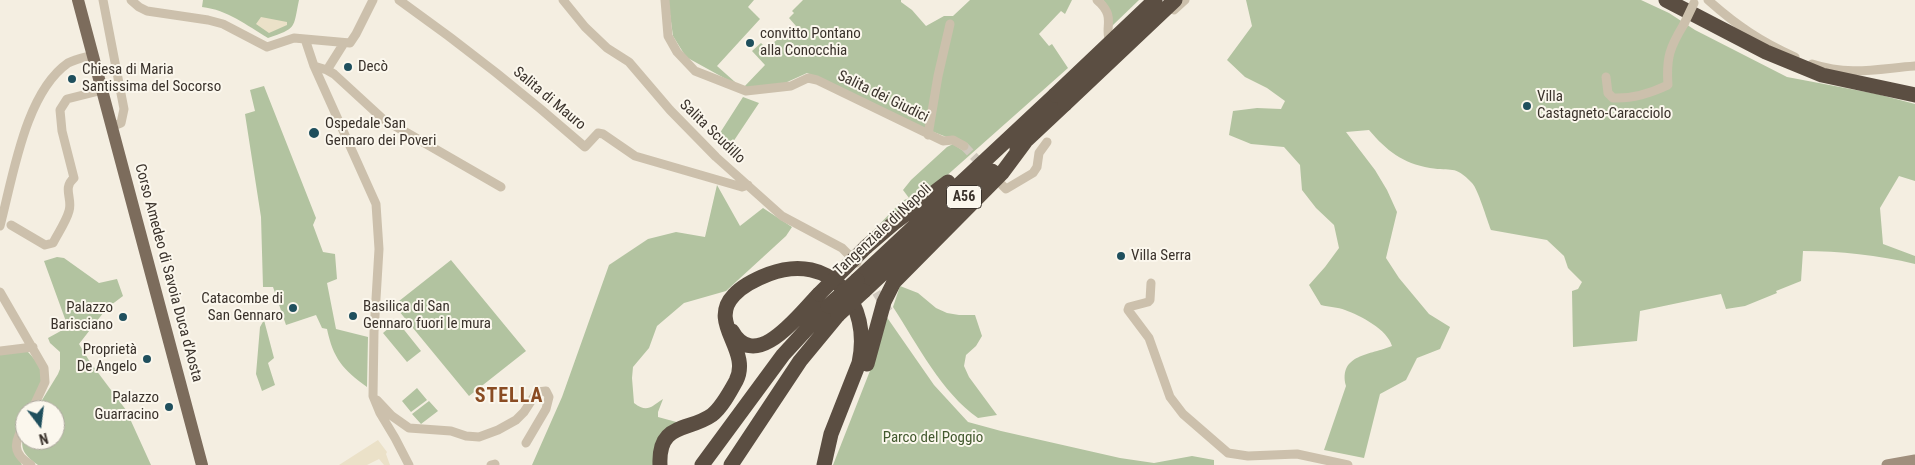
<!DOCTYPE html>
<html>
<head>
<meta charset="utf-8">
<style>
  body { margin:0 }
  #map { position:relative; width:1915px; height:465px; overflow:hidden; background:#f4eee1; font-family:"Roboto Condensed",sans-serif }
  canvas { display:block }
  .north { position:absolute; left:15px; top:400px; width:50px; height:50px; box-sizing:border-box; background:#fbf7ed; border:1px solid #aea89f; border-radius:50%; rotate:165deg; font-size:14px; font-weight:700; line-height:20px; text-align:center; color:#3a322b }
  .north::after { content:''; display:block; margin:auto; width:18px; height:22px; background:#1f4f5d; clip-path:polygon(50% 0,100% 100%,50% 72%,0 100%) }
</style>
</head>
<body>
<div id="map">
<canvas width="1915" height="465"></canvas>
<div class="north">N</div>
</div>
<script>
const c = document.querySelector('canvas').getContext('2d');
c.lineJoin = 'round';
function fill(path, color) { c.fillStyle = color; c.fill(path, 'evenodd'); }
function trace(path, color, width, dash) { c.strokeStyle = color; c.lineWidth = width; c.lineCap = dash ? 'butt' : 'round'; c.setLineDash(dash || []); c.stroke(path); }
function drawText(font, color, halo, rows, align = 'center') {
  c.font = font + ' "Roboto Condensed",sans-serif'; c.lineWidth = 4; c.setLineDash([]); c.textBaseline = 'middle'; c.strokeStyle = halo; c.fillStyle = color; for (const [text, x, y, turn = 0] of rows) {
    c.save(); c.translate(x, y); c.rotate((+turn || 0) * Math.PI / 180); c.textAlign = isNaN(turn) ? turn : align; if (halo) c.strokeText(text, 0, 0); c.fillText(text, 0, 0); c.restore();
  }
}
fill(new Path2D(`
  M 203,0 L 299,0 C 293,29 297,28 268,38 C 246,25 228,10 202,7 Z
  M 668,0 L 754,0 L 748,7 L 760,19 L 717,66 L 735,82 L 735,84 L 686,57 L 673,36 Z
  M 803,0 L 901,0 L 901,2 L 912,10 L 926,26 L 944,16 L 953,16 L 970,0 L 1072,0 L 1065,14 L 1061,11 L 1039,34 L 1049,46 L 1052,44 L 1068,68 L 944,178 L 870,234 L 902,201 L 909,198 L 903,190 L 911,180 L 947,147 L 953,144 L 962,150 L 967,145 L 926,129 L 822,79 L 807,73 L 785,83 L 743,88 L 765,65 L 752,51 L 761,43 L 766,48 L 796,26 L 789,18 L 794,13 L 792,11 Z
  M 1103,0 L 1139,0 L 1112,26 C 1112,14 1111,9 1103,0 Z
  M 1246,0 L 1641,0 L 1669,13 L 1695,30 L 1787,77 L 1877,94 L 1915,104 L 1915,181 L 1899,176 L 1880,208 L 1883,244 L 1915,256 L 1915,264 C 1878,255 1840,251 1803,251 L 1801,281 L 1776,291 L 1777,293 L 1745,306 L 1726,309 L 1721,294 L 1640,311 L 1637,341 L 1573,347 L 1572,291 L 1578,289 L 1582,282 L 1568,268 L 1564,256 L 1547,240 L 1491,230 C 1487,220 1478,189 1472,183 C 1454,164 1452,172 1430,168 C 1402,163 1387,151 1369,130 L 1346,132 L 1375,170 L 1387,190 L 1397,212 L 1386,258 L 1399,278 L 1429,314 L 1450,327 L 1440,349 L 1417,358 L 1406,380 L 1380,394 L 1364,458 L 1324,450 L 1346,386 C 1338,354 1371,355 1392,346 C 1387,329 1361,316 1345,310 C 1338,307 1329,307 1321,305 L 1309,285 L 1325,267 L 1339,248 L 1334,225 L 1316,208 L 1302,190 L 1300,165 L 1284,147 L 1251,144 L 1229,135 L 1233,111 L 1257,108 L 1281,109 L 1285,101 L 1267,88 L 1245,77 L 1227,60 L 1252,26 Z
  M 264,86 L 316,218 L 313,225 L 323,252 L 335,254 L 337,279 L 327,283 L 336,329 L 368,337 L 367,387 C 343,370 333,358 327,329 L 322,328 L 316,315 L 286,325 L 273,287 L 263,287 L 261,217 L 245,114 L 255,111 L 250,90 Z
  M 743,97 L 759,103 L 731,145 L 718,136 Z
  M 717,185 L 740,226 L 763,208 L 792,227 L 786,236 L 726,291 L 684,303 L 657,326 L 649,348 L 633,367 L 632,378 L 634,403 C 647,413 651,407 663,399 L 658,412 L 658,417 L 680,423 L 656,465 L 532,465 L 562,397 L 609,265 L 648,239 L 676,232 L 705,237 Z
  M 57,257 L 64,258 L 99,283 L 117,279 L 123,296 L 107,308 L 79,344 L 90,362 L 126,410 L 151,465 L 38,465 C 25,456 18,448 25,432 L 25,440 L 55,440 L 55,410 L 36,410 L 58,374 L 60,369 L 60,352 L 50,343 L 48,338 L 68,327 L 44,261 Z
  M 451,260 L 526,351 L 469,396 L 394,305 Z
  M 900,286 L 918,293 L 936,308 L 947,313 L 959,315 L 975,315 L 982,336 L 976,346 L 966,355 L 964,366 L 969,377 L 997,415 L 978,418 C 942,393 917,344 893,307 Z
  M 886,316 L 934,385 L 968,422 L 1001,431 L 1120,458 L 1154,463 L 1192,456 L 1214,460 L 1214,465 L 833,465 L 875,358 Z
  M 264,320 L 274,358 L 268,363 L 275,385 L 262,391 L 256,374 L 260,327 Z
  M 397,321 L 421,351 L 407,362 L 383,333 Z
  M 22,351 L 28,352 C 71,394 0,421 22,465 L 0,465 L 0,355 Z
  M 417,388 L 427,400 L 411,412 L 402,401 Z
  M 429,401 L 438,411 L 421,424 L 412,414 Z`), '#b2c3a0');
fill(new Path2D(`
  M 261,17 L 287,22 L 287,25 L 269,33 L 256,24 Z
  M 378,440 L 387,452 L 386,454 L 390,465 L 384,465 L 379,459 L 367,465 L 339,465 Z`), '#ebe1c8');
trace(new Path2D(`
  M 964,146 L 984,167
  M 869,281 L 889,312`), '#cfc8bd', 9, [9, 4.5]);
trace(new Path2D(`
  M 103,0 L 124,109 L 121,123 L 113,126
  M 131,0 L 139,7 L 147,11 L 208,20 L 223,24 L 267,47 L 294,38 L 350,43 L 356,34 L 373,0
  M 399,0 C 464,46 526,95 585,147 L 598,133 L 603,134 L 635,156 L 742,187 L 748,185
  M 563,0 L 585,27 L 607,48 L 629,62 L 670,110 L 716,157 L 782,216 L 842,248 L 857,263
  M 665,0 L 668,36 L 677,52 L 695,71 L 746,91 L 791,86 L 808,78 L 817,80 L 943,141 L 953,140 L 964,146
  M 1097,0 C 1118,18 1102,27 1111,45
  M 1708,0 C 1736,25 1761,42 1795,57
  M 1174,10 L 1185,0
  M 305,39 L 314,66 L 376,204 L 379,249 L 374,332 L 373,396 L 380,413 L 395,438 L 409,465
  M 1812,64 C 1850,76 1876,69 1915,66
  M 314,66 L 327,70 L 334,74 L 383,119 L 501,187
  M 327,70 L 344,43
  M 1606,77 L 1608,93 L 1613,98 C 1632,99 1651,93 1668,85 C 1666,57 1670,47 1684,24
  M 928,135 L 938,76 L 950,24
  M 1002,185 L 1006,189 L 1033,173 L 1037,167 L 1039,153 L 1047,142
  M 11,225 L 45,245 L 53,243 C 58,233 66,222 69,211 C 73,199 62,188 74,178 L 62,131 L 60,110 L 67,99 L 103,90
  M 0,226 C 13,177 25,93 68,63 C 75,59 86,57 93,55
  M 1151,283 L 1150,300 L 1148,302 L 1129,307 L 1128,310 L 1149,338 L 1170,397 L 1183,414 L 1228,453 L 1248,456 L 1297,454 L 1348,465
  M 0,292 L 44,368 L 45,382 L 32,410
  M 0,351 L 33,347
  M 377,400 L 392,416 L 409,428 L 451,431 L 466,436 L 479,437 L 498,430 L 516,420 L 524,412 L 537,392 L 546,391 L 549,397 L 546,409 L 526,443
  M 25,423 C 15,442 10,452 31,465
  M 491,465 L 495,464`), '#ccc0ac', 9);
trace(new Path2D(`
  M 1887,465 L 1915,460`), '#a08f7d', 11);
trace(new Path2D(`
  M 78,0 L 202,465`), '#7c6c5c', 12);
trace(new Path2D(`
  M 1666,0 L 1766,52 L 1822,75 L 1915,95
  M 1017,149 L 1065,104
  M 866,247 L 894,223 L 948,182
  M 857,280 L 1055,95
  M 864,291 L 992,171
  M 732,331 C 756,374 800,313 819,294
  M 867,364 L 884,302 L 894,282 L 1002,173 L 1025,142
  M 660,465 C 658,422 688,432 712,415 C 722,407 730,392 736,381 C 752,350 707,323 734,295 C 743,285 756,279 769,274 C 831,251 872,304 859,363 L 831,434 L 824,465
  M 702,465 L 783,355 L 828,306
  M 731,465 L 800,361 L 838,315`), '#5b4e42', 15);
trace(new Path2D(`
  M 1684,24 L 1694,3`), '#ccc0ac', 9);
trace(new Path2D(`
  M 1055,95 L 1155,0
  M 1065,104 L 1175,0
  M 819,294 L 866,247
  M 828,306 L 857,280
  M 838,315 L 864,291`), '#5b4e42', 15);
for (const [x, y, r, color] of [
  [750,43,5,"#1f4f5d"],
  [348,67,5,"#1f4f5d"],
  [72,79,5,"#1f4f5d"],
  [1527,106,5,"#1f4f5d"],
  [314,133,6,"#1f4f5d"],
  [1121,256,5,"#1f4f5d"],
  [293,308,5,"#1f4f5d"],
  [353,316,5,"#1f4f5d"],
  [123,317,5,"#1f4f5d"],
  [147,359,5,"#1f4f5d"],
  [169,407,5,"#1f4f5d"]
]) { const dot = new Path2D(); dot.arc(x, y, r, 0, 2 * Math.PI); c.fillStyle = color; c.fill(dot); trace(dot, '#fbf7ed', 2); }
for (const [x, y, w] of [
  [964,197,35]
]) { const box = new Path2D(); box.roundRect(x - w / 2, y - 11.5, w, 23, 4); c.fillStyle = '#fbf7ed'; c.fill(box); trace(box, '#3a322b', 1); }
drawText('bold 14px', '#3a322b', null, [
  ["A56",964,197]
]);
drawText('15px', '#3a322b', '#fbf7ed', [
  ["convitto Pontano",760,34],
  ["alla Conocchia",760,51],
  ["Decò",358,67],
  ["Chiesa di Maria",82,70],
  ["Santissima del Socorso",82,87],
  ["Villa",1537,97],
  ["Castagneto-Caracciolo",1537,114],
  ["Ospedale San",325,124],
  ["Gennaro dei Poveri",325,141],
  ["Villa Serra",1131,256],
  ["Catacombe di",283,299,"right"],
  ["San Gennaro",283,316,"right"],
  ["Basilica di San",363,307],
  ["Gennaro fuori le mura",363,324],
  ["Palazzo",113,308,"right"],
  ["Barisciano",113,325,"right"],
  ["Proprietà",137,350,"right"],
  ["De Angelo",137,367,"right"],
  ["Palazzo",159,398,"right"],
  ["Guarracino",159,415,"right"]
], 'left');
drawText('15px', '#3a322b', '#fbf7ed', [
  ["Salita dei Giudici",883,97,26],
  ["Salita di Mauro",549,99,40],
  ["Salita Scudillo",712,132,44],
  ["Tangenziale di Napoli",883,230,-43],
  ["Corso Amedeo di Savoia Duca d'Aosta",168,273,75]
]);
drawText('15px', '#42592e', '#fbf7ed', [
  ["Parco del Poggio",933,438]
]);
c.letterSpacing = '1px';
drawText('bold 20px', '#8a4c23', '#fbf7ed', [
  ["STELLA",509,397]
]);
c.letterSpacing = '0px';
</script>
</body>
</html>
